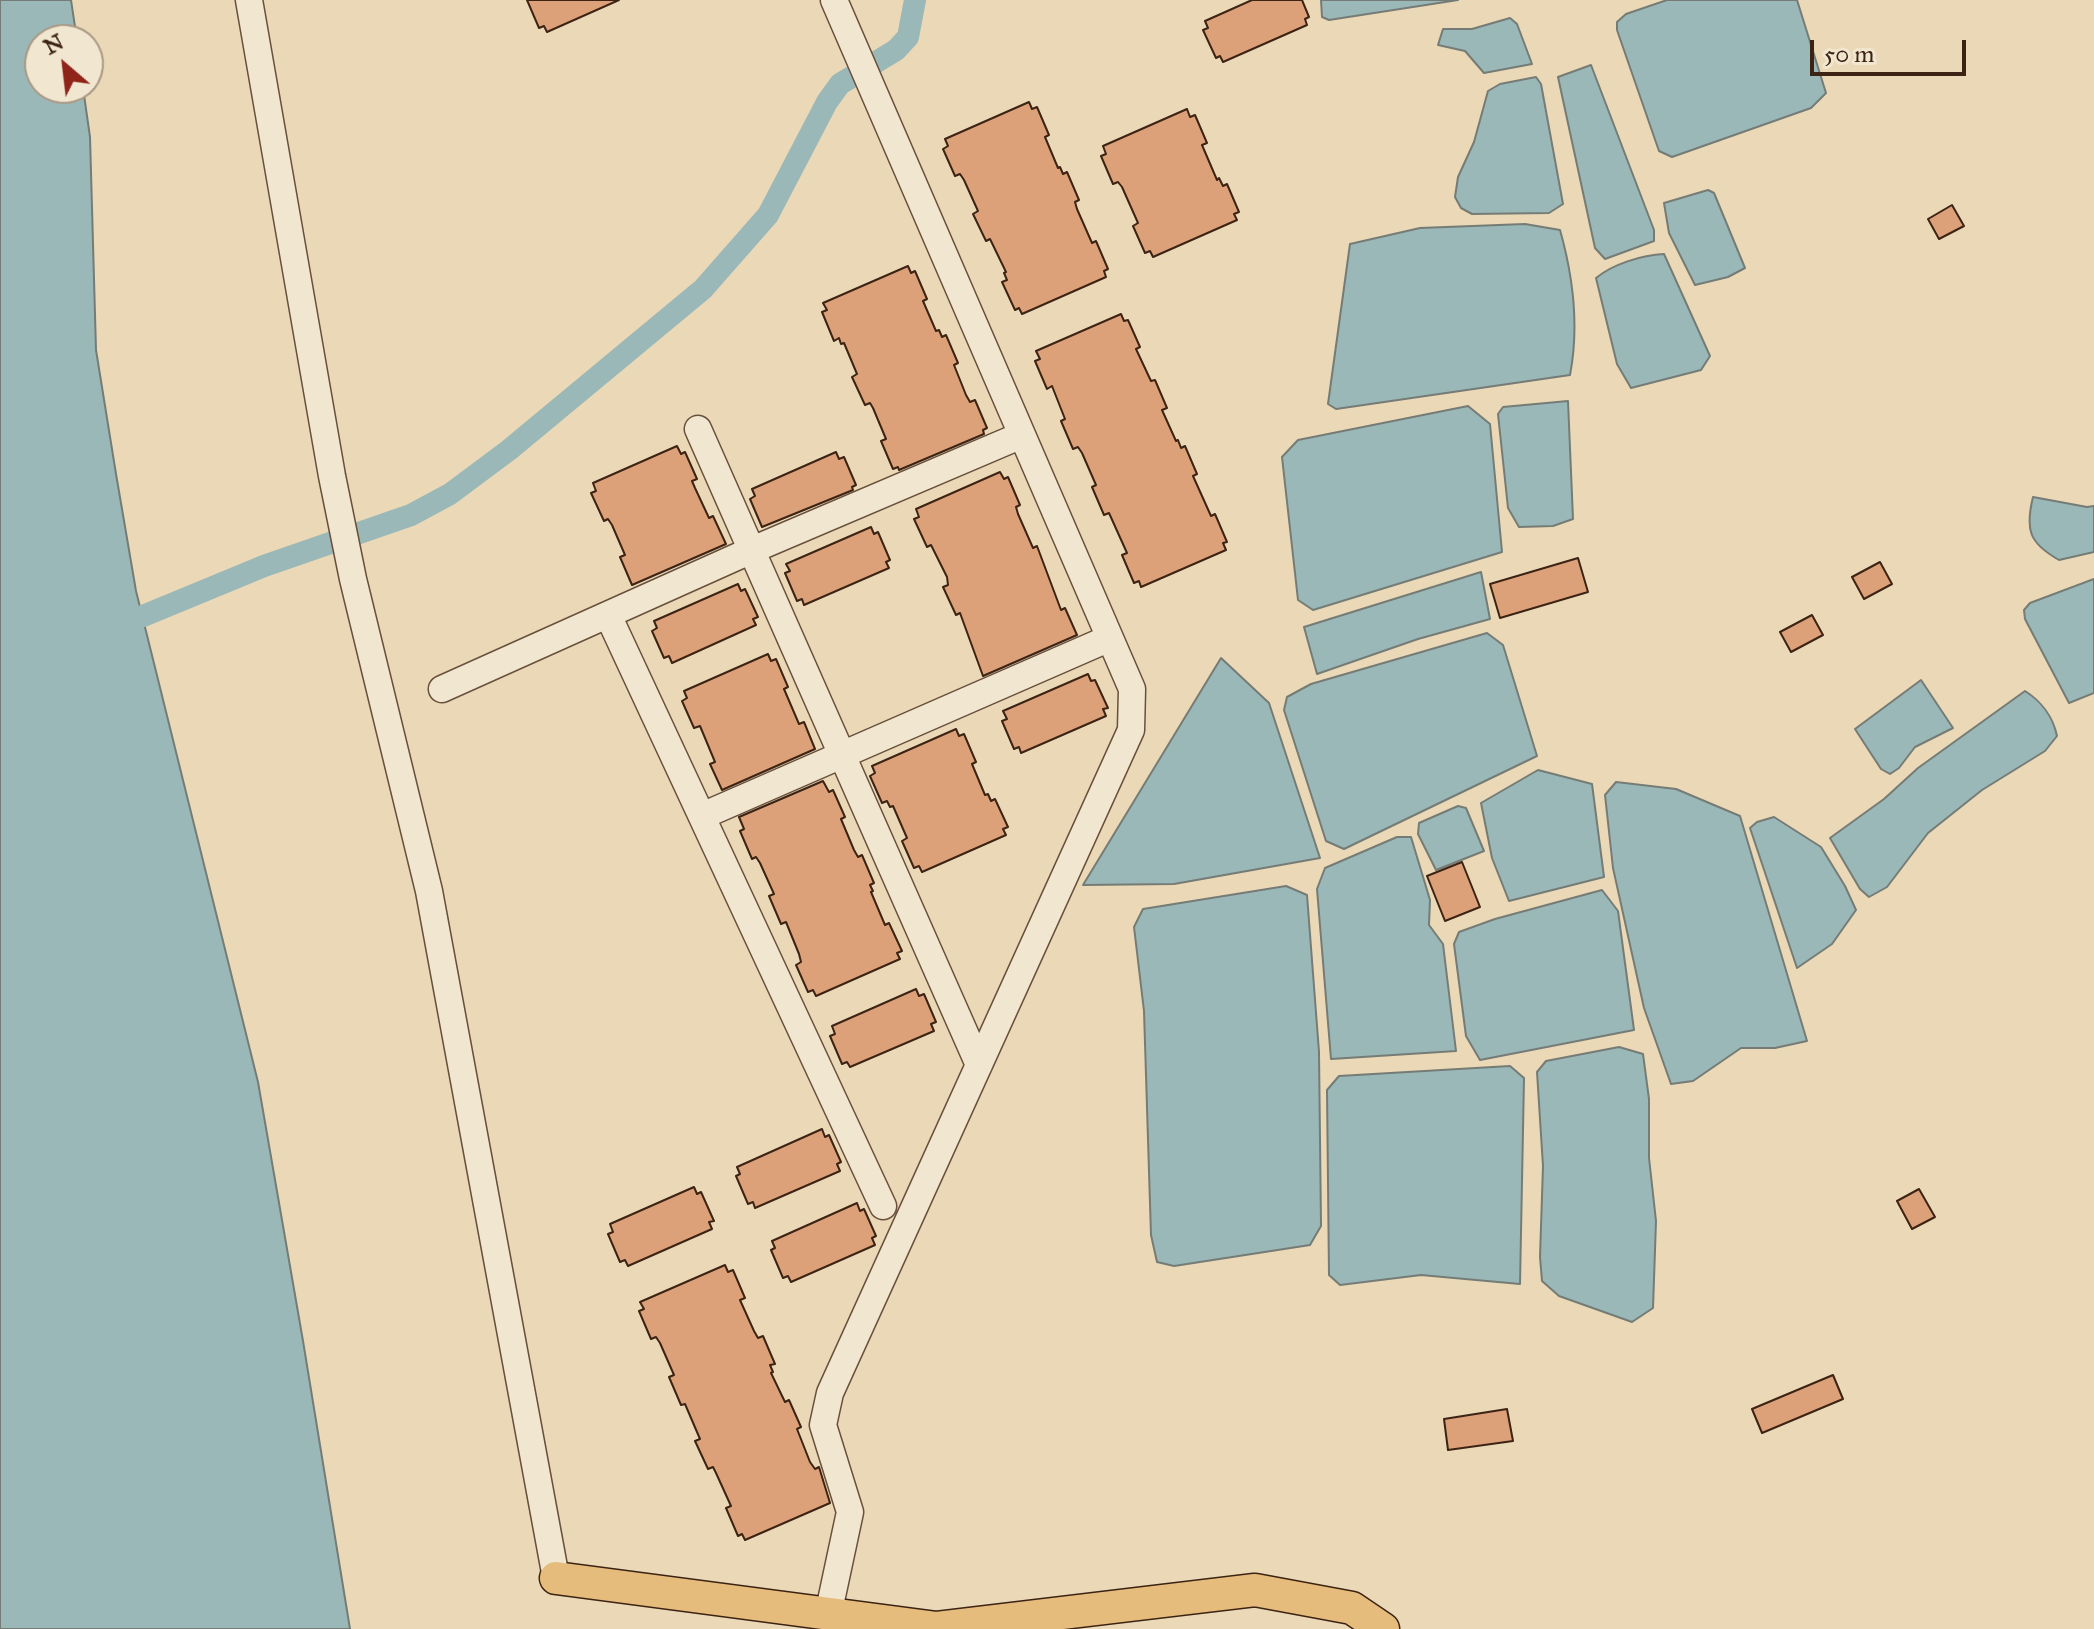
<!DOCTYPE html>
<html>
<head>
<meta charset="utf-8">
<style>
  body { margin:0 }
  #map { position:relative; width:2094px; height:1629px; overflow:hidden; background:#ead8b6; font-family:"IM FELL Great Primer",serif }
  canvas { display:block }
  .north { position:absolute; left:24px; top:24px; width:80px; height:80px; box-sizing:border-box; background:#f1e6d0; border:2px solid #a99884; border-radius:50%; rotate:332deg; font-size:22px; font-weight:700; line-height:32px; text-align:center; color:#3c2313 }
  .north::after { content:''; display:block; margin:auto; width:28px; height:36px; background:#8f2418; clip-path:polygon(50% 0,100% 100%,50% 72%,0 100%) }
  .scale { position:absolute; left:1810px; top:40px; width:156px; height:36px; box-sizing:border-box; border:4px solid #3c2313; border-top:0; padding-left:10px; font-size:24px; line-height:28px; white-space:nowrap; color:#3c2313; -webkit-text-stroke:6px #f1e6d0; paint-order:stroke }
</style>
</head>
<body>
<div id="map">
<canvas width="2094" height="1629"></canvas>
<div class="north">N</div>
<div class="scale">50 m</div>
</div>
<script>
const c = document.querySelector('canvas').getContext('2d');
c.lineJoin = 'round';
function fill(path, color) { c.fillStyle = color; c.fill(path, 'evenodd'); }
function trace(path, color, width, dash) { c.strokeStyle = color; c.lineWidth = width; c.lineCap = dash ? 'butt' : 'round'; c.setLineDash(dash || []); c.stroke(path); }
const water = new Path2D(`
  M 0,0 L 71,0 L 77,40 L 40,40 L 40,88 L 83,88 L 90,137 L 96,350 L 116,474 L 136,591 L 258,1082 L 303,1341 L 350,1629 L 0,1629 Z
  M 1321,0 L 1458,0 L 1329,20 L 1322,17 Z
  M 1667,0 L 1797,0 L 1826,93 L 1811,108 L 1672,157 L 1659,151 L 1617,30 L 1617,22 L 1626,14 Z
  M 1510,18 L 1517,24 L 1532,64 L 1484,73 L 1465,51 L 1438,45 L 1443,29 L 1472,29 Z
  M 1591,65 L 1654,230 L 1654,241 L 1605,259 L 1595,248 L 1558,77 Z
  M 1536,77 L 1541,84 L 1563,204 L 1549,213 L 1472,214 L 1461,208 L 1455,197 L 1458,177 L 1474,142 L 1488,91 L 1500,84 Z
  M 1708,190 L 1714,193 L 1745,268 L 1728,277 L 1695,285 L 1669,233 L 1664,203 Z
  M 1525,224 L 1560,230 C 1573,276 1579,328 1570,375 L 1336,409 L 1328,404 L 1350,244 L 1420,228 Z
  M 1664,254 L 1710,356 L 1701,370 L 1631,388 L 1617,364 L 1596,278 C 1613,264 1642,255 1664,254 Z
  M 1568,401 L 1573,519 L 1553,526 L 1519,527 L 1508,508 L 1498,414 L 1503,407 Z
  M 1468,406 L 1490,424 L 1502,552 L 1313,610 L 1298,600 L 1282,457 L 1298,440 Z
  M 2033,497 L 2087,507 L 2094,506 L 2094,552 L 2059,560 C 2029,543 2025,530 2033,497 Z
  M 1481,572 L 1490,619 L 1418,639 L 1317,674 L 1304,627 Z
  M 2094,579 L 2094,693 L 2069,703 L 2025,619 L 2024,610 L 2030,603 Z
  M 1487,633 L 1503,645 L 1537,756 L 1344,849 L 1326,841 L 1284,710 L 1287,697 L 1311,684 Z
  M 1221,658 L 1269,703 L 1320,858 L 1174,884 L 1083,885 Z
  M 1921,680 L 1953,728 L 1915,747 L 1899,768 L 1890,774 L 1881,769 L 1855,729 Z
  M 2025,691 C 2041,701 2053,717 2057,736 L 2045,751 L 1982,790 L 1928,833 L 1887,887 L 1869,897 L 1860,889 L 1830,838 L 1884,799 L 1918,768 Z
  M 1538,770 L 1592,784 L 1604,877 L 1509,901 L 1492,858 L 1481,803 Z
  M 1616,782 L 1676,789 L 1740,816 L 1807,1041 L 1775,1048 L 1741,1048 L 1693,1081 L 1671,1084 L 1644,1008 L 1613,868 L 1605,795 Z
  M 1458,806 L 1466,808 L 1484,851 L 1436,870 L 1418,834 L 1419,823 Z
  M 1774,817 L 1821,847 L 1845,886 L 1856,910 L 1832,944 L 1797,968 L 1750,828 L 1757,822 Z
  M 1397,837 L 1411,837 L 1430,900 L 1429,925 L 1443,944 L 1456,1051 L 1331,1059 L 1317,889 L 1325,868 Z
  M 1286,886 L 1307,895 L 1319,1052 L 1321,1226 L 1310,1245 L 1174,1266 L 1157,1262 L 1151,1235 L 1144,1011 L 1134,927 L 1143,909 Z
  M 1602,890 L 1618,911 L 1634,1030 L 1480,1060 L 1466,1036 L 1454,944 L 1459,932 L 1495,919 Z
  M 1619,1047 L 1643,1054 L 1649,1099 L 1649,1158 L 1656,1221 L 1653,1308 L 1632,1322 L 1559,1296 L 1542,1281 L 1540,1257 L 1543,1166 L 1537,1072 L 1546,1061 Z
  M 1510,1066 L 1524,1078 L 1520,1284 L 1421,1275 L 1340,1285 L 1329,1275 L 1327,1090 L 1339,1076 Z`);
fill(water, '#9bb8b8');
trace(water, '#757c76', 2);
trace(new Path2D(`
  M 143,616 L 264,566 L 411,515 L 450,494 L 509,450 L 703,289 L 768,215 L 827,102 L 840,84 L 896,50 L 908,37 L 915,0`), '#9bb8b8', 22);
const building = new Path2D(`
  M 527,0 L 619,0 L 547,32 L 544,26 L 539,28 Z
  M 1252,0 L 1302,0 L 1309,17 L 1305,19 L 1307,25 L 1223,62 L 1220,56 L 1216,58 L 1203,30 L 1208,28 L 1205,21 Z
  M 1029,102 L 1032,109 L 1037,107 L 1049,135 L 1045,137 L 1058,168 L 1060,167 L 1063,174 L 1067,172 L 1079,200 L 1075,202 L 1077,209 L 1092,243 L 1096,241 L 1108,269 L 1104,271 L 1106,277 L 1022,314 L 1019,308 L 1015,310 L 1002,282 L 1007,280 L 1004,273 L 1006,272 L 990,239 L 986,241 L 973,214 L 978,211 L 964,180 L 960,174 L 955,176 L 943,149 L 948,146 L 945,139 Z
  M 1187,109 L 1190,117 L 1195,115 L 1207,143 L 1202,145 L 1217,180 L 1219,178 L 1223,186 L 1227,184 L 1239,212 L 1234,214 L 1237,220 L 1153,257 L 1150,251 L 1145,253 L 1133,226 L 1138,223 L 1122,187 L 1118,182 L 1113,184 L 1101,156 L 1106,154 L 1103,146 Z
  M 1952,205 L 1964,226 L 1939,239 L 1928,219 Z
  M 908,266 L 911,273 L 915,271 L 927,299 L 923,301 L 936,331 L 939,330 L 942,337 L 946,335 L 958,363 L 954,365 L 966,395 L 970,402 L 975,400 L 987,428 L 983,430 L 984,434 L 899,470 L 898,467 L 893,469 L 881,441 L 886,439 L 873,408 L 870,403 L 865,405 L 852,377 L 857,374 L 844,343 L 841,344 L 839,338 L 834,341 L 822,312 L 827,310 L 823,303 Z
  M 1121,314 L 1124,321 L 1128,320 L 1140,347 L 1136,349 L 1151,381 L 1155,380 L 1167,408 L 1162,410 L 1176,441 L 1178,440 L 1181,448 L 1185,446 L 1197,474 L 1193,476 L 1211,516 L 1215,514 L 1227,542 L 1223,543 L 1226,550 L 1141,587 L 1139,581 L 1134,583 L 1122,555 L 1127,553 L 1109,513 L 1104,515 L 1092,487 L 1096,485 L 1082,453 L 1078,447 L 1073,449 L 1061,421 L 1065,419 L 1052,386 L 1047,389 L 1035,361 L 1040,359 L 1036,351 Z
  M 677,446 L 681,454 L 685,452 L 697,479 L 692,481 L 695,488 L 709,518 L 713,516 L 726,544 L 632,585 L 620,557 L 625,555 L 612,525 L 608,519 L 604,521 L 591,493 L 596,491 L 593,483 Z
  M 836,452 L 839,459 L 844,457 L 856,485 L 852,487 L 853,490 L 762,527 L 750,499 L 755,496 L 752,489 Z
  M 1000,472 L 1004,479 L 1008,477 L 1020,505 L 1016,507 L 1018,514 L 1033,548 L 1037,546 L 1061,610 L 1065,608 L 1077,635 L 983,676 L 960,613 L 956,615 L 943,587 L 948,585 L 947,577 L 931,545 L 927,547 L 914,519 L 919,517 L 916,509 Z
  M 871,527 L 874,534 L 878,532 L 890,560 L 886,562 L 889,568 L 804,605 L 802,599 L 797,601 L 785,573 L 790,571 L 786,564 Z
  M 1578,558 L 1588,592 L 1500,618 L 1490,584 Z
  M 1880,562 L 1892,584 L 1864,599 L 1852,577 Z
  M 738,584 L 741,591 L 745,589 L 758,617 L 753,619 L 756,625 L 672,663 L 669,656 L 664,658 L 652,631 L 657,628 L 654,621 Z
  M 1812,615 L 1823,635 L 1791,652 L 1780,632 Z
  M 768,654 L 771,661 L 776,659 L 788,687 L 784,689 L 799,724 L 804,722 L 815,749 L 722,790 L 710,764 L 715,762 L 700,726 L 694,728 L 682,701 L 687,698 L 684,691 Z
  M 1088,674 L 1091,681 L 1095,680 L 1108,708 L 1103,709 L 1106,716 L 1021,753 L 1019,747 L 1014,749 L 1002,721 L 1007,719 L 1003,711 Z
  M 956,729 L 959,736 L 964,734 L 976,762 L 972,764 L 985,795 L 988,794 L 991,801 L 995,799 L 1008,827 L 1003,829 L 1006,835 L 922,872 L 919,866 L 914,868 L 902,841 L 907,838 L 893,806 L 890,807 L 887,801 L 882,803 L 870,776 L 875,773 L 872,766 Z
  M 823,781 L 829,792 L 833,790 L 845,817 L 841,819 L 854,850 L 858,857 L 862,855 L 874,883 L 870,885 L 873,891 L 871,892 L 885,925 L 889,923 L 902,951 L 897,953 L 900,959 L 816,996 L 813,990 L 808,992 L 796,965 L 801,962 L 799,954 L 786,922 L 781,924 L 769,896 L 774,894 L 760,863 L 756,857 L 752,859 L 740,831 L 744,829 L 739,817 Z
  M 1462,862 L 1480,907 L 1445,921 L 1427,876 Z
  M 916,989 L 919,996 L 924,994 L 936,1022 L 931,1024 L 934,1031 L 850,1067 L 847,1062 L 842,1064 L 830,1036 L 835,1034 L 832,1026 Z
  M 822,1129 L 825,1137 L 829,1135 L 841,1162 L 837,1164 L 840,1171 L 755,1208 L 753,1202 L 748,1204 L 736,1176 L 740,1174 L 737,1167 Z
  M 694,1187 L 697,1194 L 701,1192 L 714,1221 L 709,1222 L 712,1229 L 628,1266 L 625,1260 L 620,1262 L 608,1234 L 613,1232 L 610,1224 Z
  M 1919,1189 L 1935,1217 L 1912,1229 L 1897,1201 Z
  M 857,1203 L 860,1211 L 864,1209 L 876,1236 L 872,1238 L 875,1245 L 791,1282 L 788,1276 L 783,1278 L 771,1250 L 775,1248 L 772,1241 Z
  M 725,1265 L 728,1272 L 733,1270 L 745,1298 L 740,1300 L 754,1331 L 758,1338 L 763,1336 L 775,1364 L 770,1365 L 773,1372 L 771,1373 L 785,1402 L 789,1400 L 801,1427 L 797,1429 L 810,1462 L 815,1469 L 819,1467 L 830,1503 L 745,1540 L 742,1534 L 738,1536 L 726,1508 L 731,1506 L 716,1473 L 713,1467 L 708,1469 L 695,1441 L 700,1439 L 685,1404 L 681,1405 L 669,1377 L 674,1375 L 660,1343 L 656,1337 L 651,1339 L 639,1311 L 644,1309 L 640,1302 Z
  M 1833,1375 L 1843,1399 L 1762,1433 L 1752,1409 Z
  M 1507,1409 L 1513,1441 L 1448,1450 L 1444,1419 Z`);
fill(building, '#dda17a');
trace(building, '#3c2313', 2);
const minor = new Path2D(`
  M 249,0 L 332,476 L 353,579 L 429,891 L 556,1578
  M 698,429 L 979,1065
  M 608,615 L 883,1206
  M 442,689 L 752,550 L 1022,435
  M 702,816 L 1110,638
  M 828,1615 L 850,1512 L 823,1425 L 830,1393 L 1131,730 L 1132,689 L 834,0`);
const major = new Path2D(`
  M 556,1578 L 937,1628 L 1255,1590 L 1352,1608 L 1383,1629`);
trace(minor, '#68503c', 29);
trace(major, '#3c2313', 35);
trace(minor, '#f1e6d0', 26);
trace(major, '#e5bc7b', 32);
</script>
</body>
</html>
